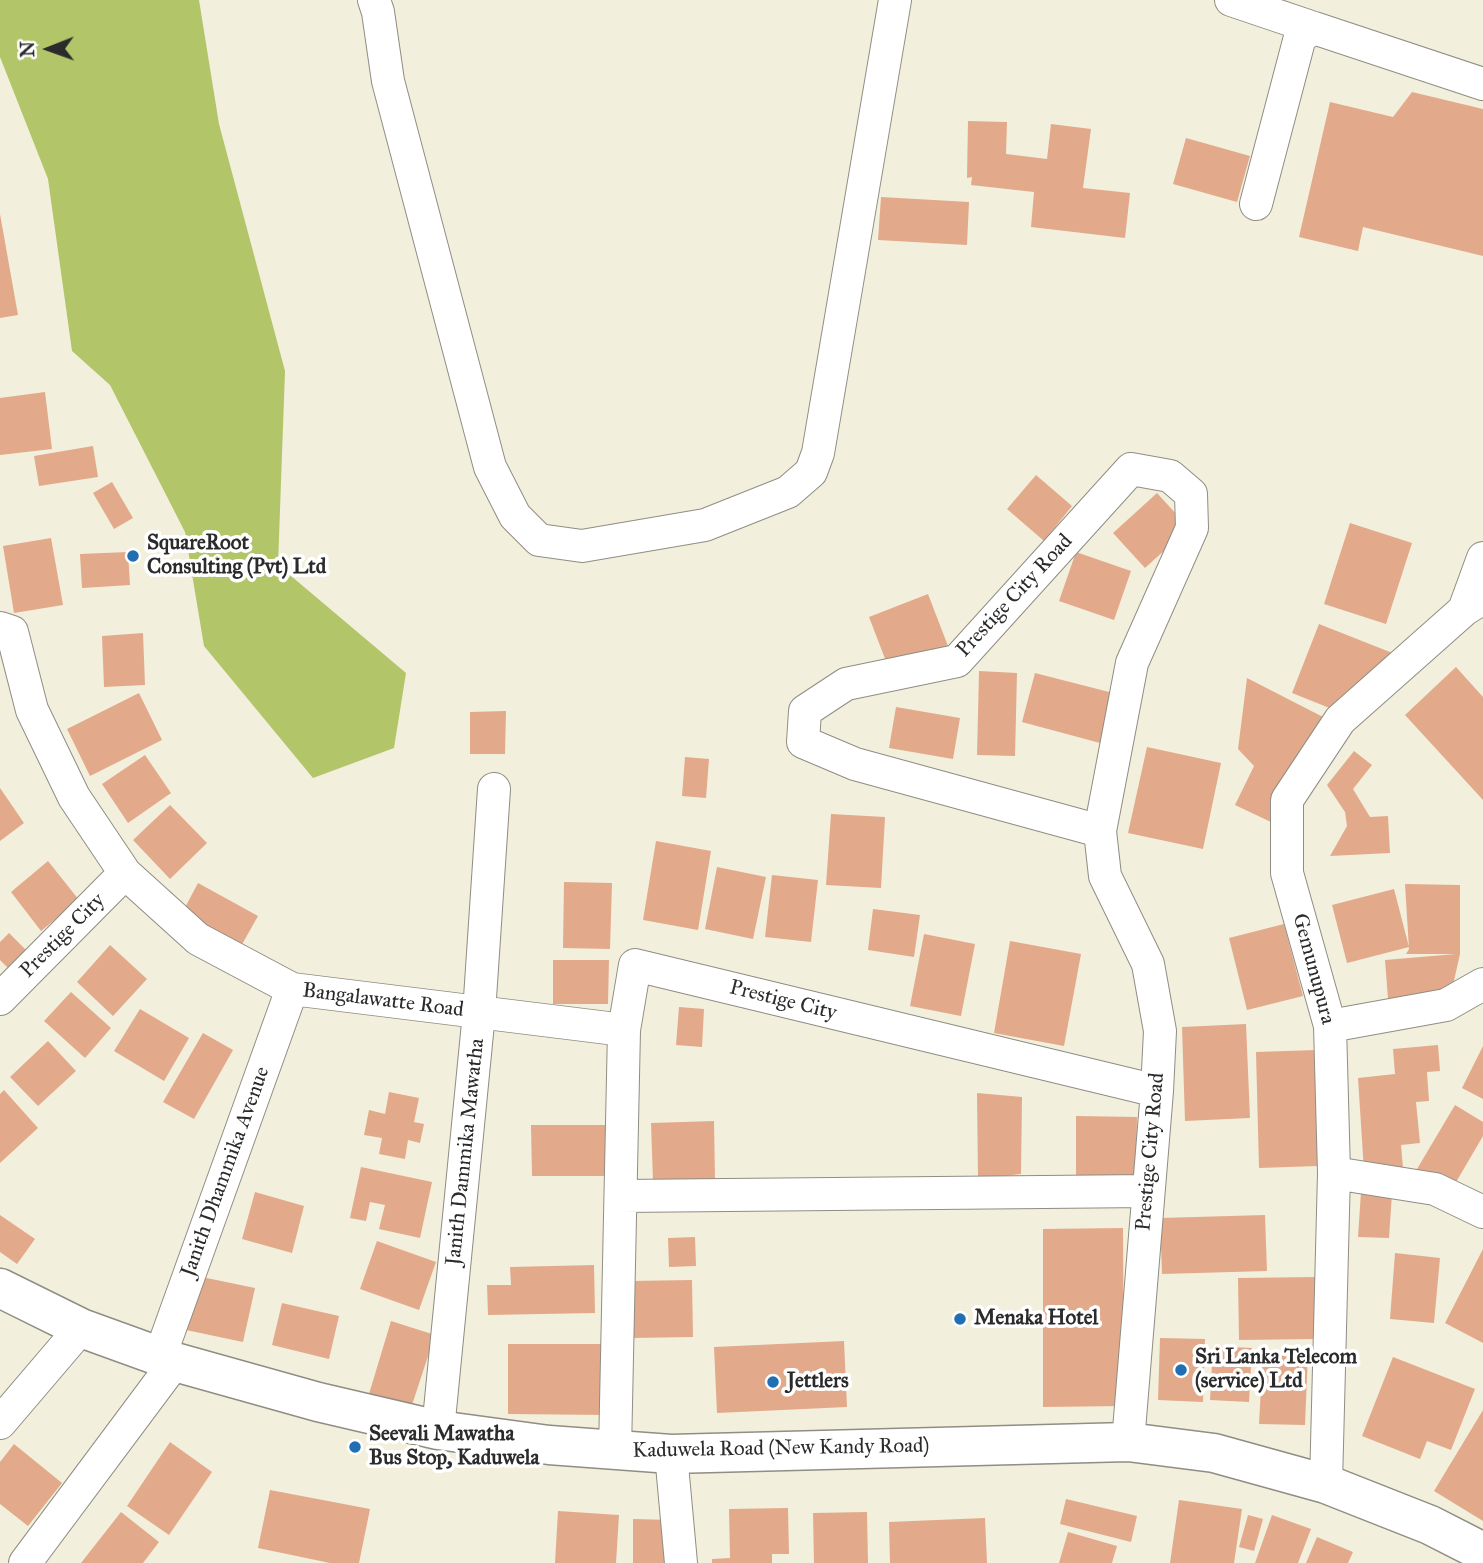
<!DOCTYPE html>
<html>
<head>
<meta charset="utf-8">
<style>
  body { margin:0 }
  #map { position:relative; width:1483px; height:1563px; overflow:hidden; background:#f3efdd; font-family:"IM FELL Great Primer",serif }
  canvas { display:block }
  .north { position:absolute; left:14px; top:14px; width:70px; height:70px; -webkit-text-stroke:5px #fff; paint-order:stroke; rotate:269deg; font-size:19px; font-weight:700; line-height:28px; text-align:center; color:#2b2b2b }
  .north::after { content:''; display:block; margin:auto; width:24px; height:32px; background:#2b2b2b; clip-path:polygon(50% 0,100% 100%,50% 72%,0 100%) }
</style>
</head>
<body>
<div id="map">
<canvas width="1483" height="1563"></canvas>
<div class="north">N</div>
</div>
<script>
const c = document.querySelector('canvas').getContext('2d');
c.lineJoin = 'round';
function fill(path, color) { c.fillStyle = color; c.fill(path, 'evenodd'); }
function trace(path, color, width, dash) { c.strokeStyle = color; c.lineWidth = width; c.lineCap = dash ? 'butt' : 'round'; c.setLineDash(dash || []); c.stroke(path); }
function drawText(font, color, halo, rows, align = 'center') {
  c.font = font + ' "IM FELL Great Primer",serif'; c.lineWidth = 7; c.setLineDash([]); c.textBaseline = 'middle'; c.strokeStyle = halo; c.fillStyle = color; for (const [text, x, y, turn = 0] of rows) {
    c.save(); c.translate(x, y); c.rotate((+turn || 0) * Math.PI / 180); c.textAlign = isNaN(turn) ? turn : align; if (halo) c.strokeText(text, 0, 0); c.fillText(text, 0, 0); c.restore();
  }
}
fill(new Path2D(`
  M 0,0 L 199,0 L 219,124 L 285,371 L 278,565 L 406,673 L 394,748 L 313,778 L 204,646 L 185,532 L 110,385 L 72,351 L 48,179 L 0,57 Z`), '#b2c569');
fill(new Path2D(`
  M 1412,92 L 1483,109 L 1483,256 L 1363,227 L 1358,251 L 1299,237 L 1330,102 L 1393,117 Z
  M 968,121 L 1007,122 L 1006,154 L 1047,159 L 1051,124 L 1091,129 L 1083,188 L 1130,193 L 1125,238 L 1031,227 L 1034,192 L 971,185 L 972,177 L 967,178 Z
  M 1186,138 L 1250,156 L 1237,202 L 1173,184 Z
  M 881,197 L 969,202 L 967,245 L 878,240 Z
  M 0,214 L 18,315 L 0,318 Z
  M 45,392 L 52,449 L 0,455 L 0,398 Z
  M 93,446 L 98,477 L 39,486 L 34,456 Z
  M 1036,475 L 1072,506 L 1044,541 L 1007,509 Z
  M 112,482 L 133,518 L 114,529 L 93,493 Z
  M 1157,493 L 1189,528 L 1145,568 L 1113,533 Z
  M 1350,523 L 1412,543 L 1386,624 L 1324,604 Z
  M 51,538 L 63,605 L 14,613 L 3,546 Z
  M 128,552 L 130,585 L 82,588 L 80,554 Z
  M 1076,552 L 1131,571 L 1114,620 L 1059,601 Z
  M 928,594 L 948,646 L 889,669 L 869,617 Z
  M 1319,624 L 1395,654 L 1332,709 L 1292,693 Z
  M 143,633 L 145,685 L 104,687 L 102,636 Z
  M 1456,667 L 1483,697 L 1483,800 L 1405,715 Z
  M 979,671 L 1017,673 L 1015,756 L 977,755 Z
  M 1035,673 L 1113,693 L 1100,743 L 1022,722 Z
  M 1247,678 L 1325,718 L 1273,823 L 1235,805 L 1254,766 L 1238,749 Z
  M 139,693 L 162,740 L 90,776 L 67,729 Z
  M 896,707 L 960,718 L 953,759 L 889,748 Z
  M 506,711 L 505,754 L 470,754 L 470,712 Z
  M 1147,747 L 1221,763 L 1203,849 L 1128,833 Z
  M 1354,751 L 1372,765 L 1353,789 L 1370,817 L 1388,816 L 1390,853 L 1330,856 L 1347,826 L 1345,812 L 1327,785 Z
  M 145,755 L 171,793 L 128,823 L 102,784 Z
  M 685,757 L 709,759 L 706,798 L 682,796 Z
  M 0,788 L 24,823 L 0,841 Z
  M 170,805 L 207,843 L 170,879 L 133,840 Z
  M 831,814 L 885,817 L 881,888 L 826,885 Z
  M 656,841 L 711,851 L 698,930 L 643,920 Z
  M 48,861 L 79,900 L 41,931 L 11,892 Z
  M 717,867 L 766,877 L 753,939 L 705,929 Z
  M 772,875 L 818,880 L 811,942 L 765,937 Z
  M 564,882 L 612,883 L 610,949 L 563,948 Z
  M 198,883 L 258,916 L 240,948 L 181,915 Z
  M 1405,884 L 1460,885 L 1460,954 L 1451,994 L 1388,999 L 1385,960 L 1456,954 L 1406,954 L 1409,949 Z
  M 1394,889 L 1409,947 L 1347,963 L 1332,905 Z
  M 873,909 L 920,915 L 914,957 L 868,950 Z
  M 1284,924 L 1303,996 L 1247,1010 L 1229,938 Z
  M 9,933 L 28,952 L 10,970 L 0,960 L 0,942 Z
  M 924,934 L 975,944 L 961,1016 L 910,1006 Z
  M 1010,941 L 1081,954 L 1064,1046 L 994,1033 Z
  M 110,945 L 147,979 L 113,1016 L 77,982 Z
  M 553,960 L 609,960 L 608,1004 L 553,1004 Z
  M 71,992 L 111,1028 L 85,1058 L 44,1021 Z
  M 679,1007 L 704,1009 L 702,1047 L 676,1045 Z
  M 140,1009 L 189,1038 L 164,1081 L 114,1051 Z
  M 1246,1024 L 1250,1118 L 1185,1121 L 1182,1027 Z
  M 203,1033 L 233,1050 L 194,1119 L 163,1102 Z
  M 48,1041 L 76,1071 L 38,1106 L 10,1077 Z
  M 1438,1045 L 1440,1071 L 1427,1072 L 1429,1101 L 1416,1102 L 1420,1143 L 1401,1145 L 1403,1168 L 1364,1171 L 1358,1078 L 1395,1074 L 1393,1049 Z
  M 1483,1046 L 1483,1099 L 1462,1088 Z
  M 1316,1050 L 1318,1166 L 1259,1168 L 1256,1052 Z
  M 4,1090 L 38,1128 L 0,1163 L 0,1094 Z
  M 389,1092 L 419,1098 L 414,1122 L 424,1124 L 420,1143 L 408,1140 L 405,1159 L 379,1154 L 382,1138 L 364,1135 L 369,1110 L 385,1114 Z
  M 977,1093 L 1022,1097 L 1021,1174 L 978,1179 Z
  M 1455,1105 L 1483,1122 L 1483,1136 L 1452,1189 L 1417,1169 Z
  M 1076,1116 L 1137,1117 L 1136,1176 L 1076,1175 Z
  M 714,1121 L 715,1179 L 653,1181 L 651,1123 Z
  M 531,1125 L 606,1125 L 606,1176 L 532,1176 Z
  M 361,1167 L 432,1182 L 420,1238 L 379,1229 L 385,1205 L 370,1202 L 366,1221 L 350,1218 Z
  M 255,1192 L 304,1206 L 292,1253 L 242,1239 Z
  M 1361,1192 L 1392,1194 L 1389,1238 L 1358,1237 Z
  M 0,1215 L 35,1239 L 17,1264 L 0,1252 Z
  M 1265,1215 L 1267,1271 L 1162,1274 L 1160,1218 Z
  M 1123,1228 L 1124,1406 L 1043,1407 L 1043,1229 Z
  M 695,1237 L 696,1266 L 669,1267 L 668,1238 Z
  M 377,1241 L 436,1262 L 419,1310 L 360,1289 Z
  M 1483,1249 L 1483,1343 L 1445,1323 Z
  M 1395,1253 L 1440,1258 L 1434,1323 L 1390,1319 Z
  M 594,1265 L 595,1313 L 488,1315 L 487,1285 L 511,1285 L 510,1267 Z
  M 197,1276 L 255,1288 L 243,1342 L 186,1330 Z
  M 1315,1277 L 1316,1339 L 1239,1340 L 1238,1278 Z
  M 692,1280 L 693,1337 L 632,1338 L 631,1281 Z
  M 282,1303 L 339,1316 L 329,1359 L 272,1345 Z
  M 391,1321 L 435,1335 L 411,1408 L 369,1394 Z
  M 1160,1338 L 1205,1339 L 1203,1402 L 1158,1400 Z
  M 844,1341 L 847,1407 L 717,1413 L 714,1347 Z
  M 508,1344 L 606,1344 L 607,1415 L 508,1414 Z
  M 1213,1346 L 1252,1348 L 1249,1402 L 1210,1400 Z
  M 1263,1351 L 1308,1353 L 1305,1425 L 1259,1424 Z
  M 1393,1357 L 1475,1389 L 1451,1450 L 1427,1441 L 1420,1459 L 1362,1436 Z
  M 1483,1410 L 1483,1521 L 1434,1491 Z
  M 170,1442 L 212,1472 L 169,1535 L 127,1506 Z
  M 14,1444 L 62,1483 L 28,1526 L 0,1504 L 0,1462 Z
  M 270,1490 L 370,1509 L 359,1563 L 330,1563 L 258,1548 Z
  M 1066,1499 L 1137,1516 L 1131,1542 L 1060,1524 Z
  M 1179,1500 L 1242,1509 L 1234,1563 L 1170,1563 Z
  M 788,1508 L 789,1554 L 772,1554 L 772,1563 L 712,1563 L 712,1559 L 730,1558 L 729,1509 Z
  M 558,1511 L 619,1515 L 616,1563 L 555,1563 Z
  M 121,1512 L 159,1542 L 143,1563 L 81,1563 Z
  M 867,1512 L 868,1563 L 814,1563 L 813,1513 Z
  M 1248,1515 L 1263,1519 L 1254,1551 L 1239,1547 Z
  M 1272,1515 L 1311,1529 L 1298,1563 L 1255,1563 Z
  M 985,1518 L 987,1563 L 890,1563 L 889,1522 Z
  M 633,1519 L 673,1520 L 672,1563 L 633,1563 Z
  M 1068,1532 L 1117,1546 L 1112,1563 L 1059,1563 Z
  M 1317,1537 L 1353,1552 L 1348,1563 L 1306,1563 Z`), '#e2aa8a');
const street = new Path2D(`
  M 374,0 L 378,12 L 388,81 L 490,467 L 515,516 L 539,540 L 582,546 L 705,525 L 788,492 L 811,472 L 818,453 L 895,0
  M 1231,0 L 1314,28
  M 1256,204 L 1300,37 L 1314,28 L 1483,84
  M 1464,610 L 1483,558
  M 0,628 L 12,632 L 32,710 L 74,797 L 125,873 L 198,939 L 292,989 L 624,1030
  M 1100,831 L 855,764 L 803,742 L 805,711 L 846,684 L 957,661 L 1131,469 L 1170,476 L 1191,494 L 1192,528 L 1132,663 L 1100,831 L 1105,876 L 1148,964 L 1160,1031 L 1157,1091 L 1128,1442
  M 0,999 L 125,873
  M 1330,1026 L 1446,1005 L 1483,984
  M 1334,1173 L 1435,1189 L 1483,1212
  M 622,1196 L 1148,1191
  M 160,1356 L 292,989
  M 0,1423 L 81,1328
  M 438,1430 L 479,1013 L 494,789
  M 615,1451 L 624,1030 L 635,965 L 1157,1091
  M 671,1454 L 681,1563
  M 1326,1484 L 1334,1173 L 1330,1026 L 1287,873 L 1287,800 L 1340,720 L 1464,610 L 1483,598
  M 25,1563 L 175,1362`);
const primary = new Path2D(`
  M 0,1288 L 81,1328 L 175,1362 L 318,1402 L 438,1430 L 549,1445 L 671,1454 L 1128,1442 L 1214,1453 L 1326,1484 L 1430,1525 L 1483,1552`);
trace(street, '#8f8d84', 34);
trace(primary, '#8f8d84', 41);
trace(street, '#fff', 32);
trace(primary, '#fff', 38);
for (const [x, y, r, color] of [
  [133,556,7,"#1f6fb2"],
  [960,1319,7,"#1f6fb2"],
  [1181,1370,7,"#1f6fb2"],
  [773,1382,7,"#1f6fb2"],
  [355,1447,7,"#1f6fb2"]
]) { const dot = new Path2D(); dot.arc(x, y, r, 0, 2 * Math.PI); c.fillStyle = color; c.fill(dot); trace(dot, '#fff', 2.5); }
drawText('bold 21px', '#2b2b2b', '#fff', [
  ["SquareRoot",147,544],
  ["Consulting (Pvt) Ltd",147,568],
  ["Menaka Hotel",974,1319],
  ["Sri Lanka Telecom",1195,1358],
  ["(service) Ltd",1195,1382],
  ["Jettlers",787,1382],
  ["Seevali Mawatha",369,1435],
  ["Bus Stop, Kaduwela",369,1459]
], 'left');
drawText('21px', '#2b2b2b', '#fff', [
  ["Prestige City Road",1015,596,-47],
  ["Prestige City",63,936,-45],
  ["Gemunupura",1313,969,75],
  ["Bangalawatte Road",383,1001,7],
  ["Prestige City",783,1001,14],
  ["Janith Dammika Mawatha",466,1152,-84],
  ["Prestige City Road",1151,1152,-85],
  ["Janith Dhammika Avenue",226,1172,-70],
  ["Kaduwela Road (New Kandy Road)",781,1449,-1]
]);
</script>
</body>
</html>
